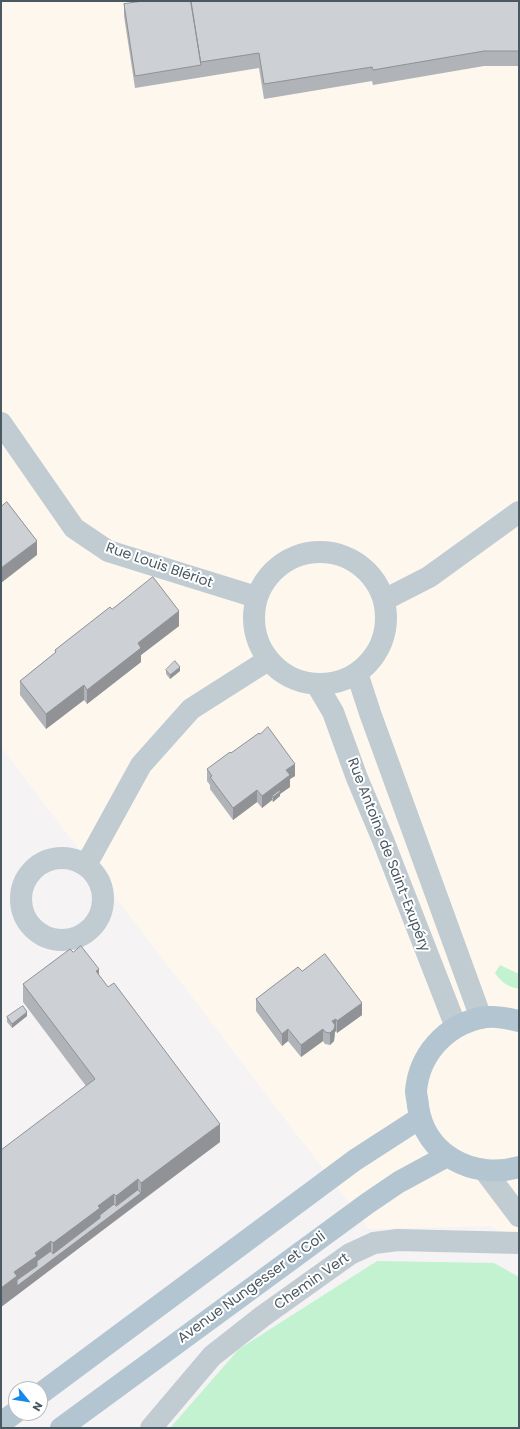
<!DOCTYPE html>
<html>
<head>
<meta charset="utf-8">
<style>
  body { margin:0 }
  #map { position:relative; width:520px; height:1429px; overflow:hidden; background:#f5f3f3; font-family:Poppins,sans-serif }
  canvas { display:block }
  .frame { position:absolute; inset:0; border:2px solid #495861; pointer-events:none }
  .north { position:absolute; left:8px; top:1381px; width:40px; height:40px; box-sizing:border-box; background:#fff; border:1px solid #b6bcc0; border-radius:50%; rotate:120deg; font-size:11px; font-weight:700; line-height:16px; text-align:center; color:#495861 }
  .north::after { content:''; display:block; margin:auto; width:14px; height:18px; background:#1588ed; clip-path:polygon(50% 0,100% 100%,50% 72%,0 100%) }
</style>
</head>
<body>
<div id="map">
<canvas width="520" height="1429"></canvas>
<div class="frame"></div>
<div class="north">N</div>
</div>
<script>
const c = document.querySelector('canvas').getContext('2d');
c.lineJoin = 'round';
function fill(path, color) { c.fillStyle = color; c.fill(path, 'evenodd'); }
function trace(path, color, width, dash) { c.strokeStyle = color; c.lineWidth = width; c.lineCap = dash ? 'butt' : 'round'; c.setLineDash(dash || []); c.stroke(path); }
function drawText(font, color, halo, rows, align = 'center') {
  c.font = font + ' Poppins,sans-serif'; c.lineWidth = 4; c.setLineDash([]); c.textBaseline = 'middle'; c.strokeStyle = halo; c.fillStyle = color; for (const [text, x, y, turn = 0] of rows) {
    c.save(); c.translate(x, y); c.rotate((+turn || 0) * Math.PI / 180); c.textAlign = isNaN(turn) ? turn : align; if (halo) c.strokeText(text, 0, 0); c.fillText(text, 0, 0); c.restore();
  }
}
fill(new Path2D(`
  M 1,1 L 519,1 L 519,1248 L 492,1226 L 369,1229 L 1,747 Z`), '#fdf7ee');
fill(new Path2D(`
  M 500,965 L 519,974 L 519,989 C 508,987 501,982 495,973 Z
  M 377,1261 L 494,1263 L 519,1277 L 519,1428 L 170,1428 L 239,1349 Z`), '#c2f2d0');
trace(new Path2D(`
  M 1,423 L 74,528 L 108,551 L 256,597
  M21 899a41 41 0 1 1 82 0a41 41 0 1 1-82 0Z
  M 86,865 L 141,765 L 191,709 L 268,660
  M 485,1171 L 519,1216
  M 151,1428 L 212,1356 L 263,1316 L 350,1254 L 374,1243 L 398,1240 L 519,1243`), '#c0cbd2', 22);
trace(new Path2D(`
  M254 618a66 66 0 1 1 132 0a66 66 0 1 1-132 0Z
  M 384,600 L 429,577 L 519,512
  M 357,673 L 370,713 L 481,1018
  M 317,685 L 333,712 L 357,778 L 383,840 L 456,1027`), '#c0cbd2', 22);
trace(new Path2D(`
  M 519,1021 C 507,1018 493,1015 480,1018 C 445,1026 419,1055 416,1091 C 416,1096 418,1101 418,1106 C 425,1155 473,1180 519,1167
  M 40,1394 L 355,1160 L 420,1118
  M 1,1423 L 16,1412
  M 61,1428 L 368,1203 L 399,1182 L 447,1156`), '#b2c5d1', 22);
fill(new Path2D(`
  M 519,1 L 519,66 L 484,66 L 373,85 L 372,81 L 264,99 L 259,68 L 135,88 L 124,16 L 124,4 Z
  M 112,609 L 179,626 L 141,655 L 141,662 L 87,704 L 84,700 L 46,729 L 20,695 L 20,681 L 55,653 L 55,650 Z
  M 166,670 L 180,671 L 170,679 L 166,674 Z
  M 207,769 L 295,776 L 290,779 L 290,787 L 280,794 L 280,796 L 273,802 L 272,800 L 262,808 L 257,802 L 233,820 L 210,789 L 210,785 L 207,781 Z
  M 73,952 L 99,975 L 220,1142 L 1,1307 L 86,1086 L 23,1002 L 23,984 Z
  M 302,971 L 362,1015 L 337,1033 L 336,1031 L 335,1032 L 334,1041 L 330,1045 L 325,1044 L 323,1041 L 301,1057 L 288,1041 L 282,1046 L 256,1011 L 256,999 Z
  M 27,1016 L 12,1028 L 7,1022 L 7,1017 Z`), '#b0b3b7');
fill(new Path2D(`
  M 37,541 L 37,555 L 1,583 L 1,568 Z
  M 179,611 L 179,626 L 141,655 L 141,662 L 87,704 L 87,690 L 138,643 Z
  M 180,667 L 180,671 L 170,679 L 170,675 Z
  M 84,685 L 84,700 L 46,729 L 46,714 Z
  M 295,764 L 295,776 L 290,779 L 290,787 L 280,794 L 280,796 L 273,802 L 273,797 L 272,796 L 272,800 L 262,808 L 262,796 L 286,770 Z
  M 257,790 L 257,802 L 233,820 L 233,808 Z
  M 99,969 L 99,988 L 96,971 Z
  M 362,1003 L 362,1015 L 337,1033 L 337,1021 Z
  M 27,1012 L 27,1016 L 12,1028 L 12,1024 Z
  M 336,1019 L 336,1031 L 335,1032 L 334,1041 L 330,1045 L 330,1033 L 332,1021 Z
  M 288,1029 L 288,1041 L 282,1046 L 282,1034 Z
  M 323,1029 L 323,1041 L 301,1057 L 301,1045 Z
  M 220,1124 L 220,1142 L 141,1201 L 141,1183 Z
  M 138,1179 L 138,1195 L 141,1193 L 141,1201 L 17,1295 L 17,1286 L 17,1295 L 1,1307 L 1,1288 L 14,1272 L 35,1253 L 51,1241 L 51,1259 L 53,1259 L 53,1243 L 98,1206 L 114,1194 L 114,1212 L 116,1212 L 116,1196 Z`), '#909295');
const building = new Path2D(`
  M 144,1 L 191,1 L 201,65 L 135,76 L 124,4 Z
  M 191,1 L 519,1 L 519,51 L 484,51 L 373,70 L 372,67 L 264,84 L 259,53 L 201,62 Z
  M 7,502 L 37,541 L 1,568 L 1,507 Z
  M 153,577 L 179,611 L 138,643 L 141,648 L 87,690 L 84,685 L 46,714 L 20,681 L 56,652 L 55,650 L 110,607 L 112,609 Z
  M 175,661 L 180,667 L 170,675 L 166,670 Z
  M 268,727 L 295,764 L 286,770 L 290,775 L 262,796 L 257,790 L 233,808 L 210,777 L 212,776 L 207,769 L 230,752 L 231,753 L 259,733 L 260,734 Z
  M 280,790 L 280,792 L 273,797 L 272,796 Z
  M 81,946 L 99,969 L 96,971 L 108,987 L 114,983 L 220,1124 L 141,1183 L 138,1179 L 116,1196 L 114,1194 L 98,1206 L 100,1208 L 53,1243 L 51,1241 L 35,1253 L 37,1256 L 14,1272 L 17,1276 L 1,1288 L 1,1150 L 95,1079 L 23,984 L 70,949 L 73,952 Z
  M 325,954 L 362,1003 L 337,1021 L 336,1019 L 332,1021 L 335,1025 L 334,1029 L 330,1033 L 325,1032 L 323,1029 L 301,1045 L 288,1029 L 282,1034 L 256,999 L 298,967 L 302,971 Z
  M 23,1006 L 27,1012 L 12,1024 L 7,1017 Z
  M 138,1190 L 141,1193 L 17,1286 L 17,1280 L 37,1266 L 37,1261 L 51,1251 L 53,1254 L 100,1218 L 100,1215 L 114,1204 L 116,1206 Z`);
fill(building, '#cdd0d5');
trace(building, '#909295', 1);
drawText('14px', '#495861', '#fff', [
  ["Rue Louis Blériot",159,566,19],
  ["Rue Antoine de Saint-Exupéry",388,855,69],
  ["Chemin Vert",312,1282,-35],
  ["Avenue Nungesser et Coli",252,1288,-36]
]);
</script>
</body>
</html>
